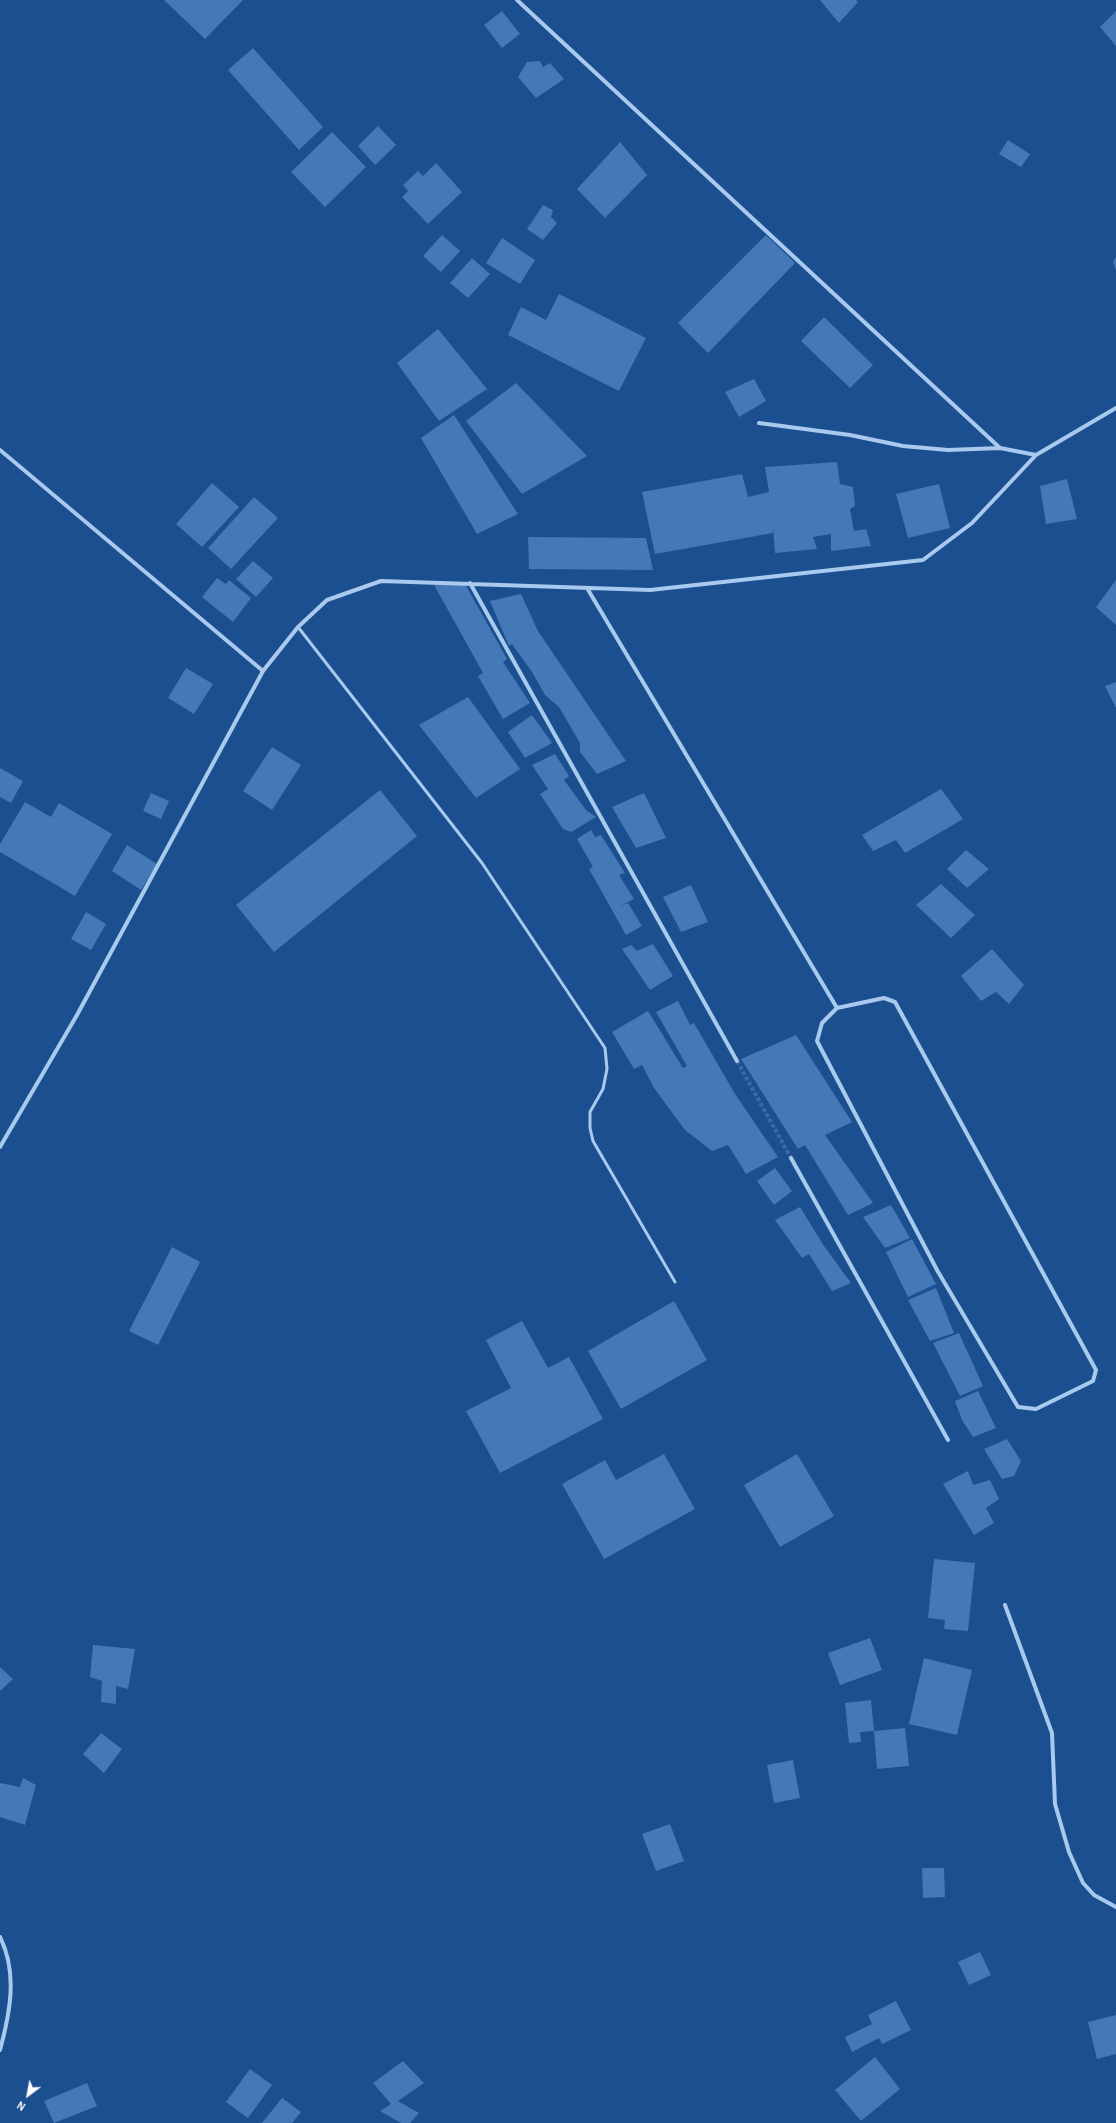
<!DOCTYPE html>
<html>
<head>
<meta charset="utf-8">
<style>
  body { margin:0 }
  #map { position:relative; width:1116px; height:2123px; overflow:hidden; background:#1b4f8f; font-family:Karla,sans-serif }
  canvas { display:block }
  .north { position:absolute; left:8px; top:2075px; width:40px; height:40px; -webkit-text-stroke:3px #1b4f8f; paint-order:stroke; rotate:212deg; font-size:11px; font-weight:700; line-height:16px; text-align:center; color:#fff }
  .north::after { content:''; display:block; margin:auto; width:14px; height:18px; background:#fff; clip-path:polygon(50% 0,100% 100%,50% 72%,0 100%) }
</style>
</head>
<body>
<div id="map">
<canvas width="1116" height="2123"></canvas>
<div class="north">N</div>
</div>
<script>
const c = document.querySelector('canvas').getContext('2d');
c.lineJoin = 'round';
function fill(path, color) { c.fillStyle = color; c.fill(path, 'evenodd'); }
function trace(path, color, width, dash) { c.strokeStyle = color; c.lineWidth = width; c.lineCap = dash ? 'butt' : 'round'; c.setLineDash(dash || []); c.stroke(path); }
fill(new Path2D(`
  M 164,0 L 243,0 L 205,39 Z
  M 820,0 L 856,0 L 858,2 L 839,23 Z
  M 502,11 L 520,34 L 502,48 L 484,25 Z
  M 1116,11 L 1116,46 L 1100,27 Z
  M 253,48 L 323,127 L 299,150 L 228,70 Z
  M 540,61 L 543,67 L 550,63 L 564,79 L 536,98 L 518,77 L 527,62 Z
  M 378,126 L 396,145 L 375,165 L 358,146 Z
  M 332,132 L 366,167 L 325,207 L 291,172 Z
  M 1008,140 L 1030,154 L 1021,167 L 999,154 Z
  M 620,142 L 647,175 L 605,218 L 577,189 Z
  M 436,163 L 462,192 L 428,224 L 402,197 L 408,191 L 403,185 L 418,171 L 423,176 Z
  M 543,205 L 553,210 L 551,217 L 557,223 L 543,240 L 527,229 Z
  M 442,235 L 460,251 L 441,272 L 423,256 Z
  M 766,235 L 795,263 L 708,353 L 678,323 Z
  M 502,238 L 535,260 L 520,284 L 486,263 Z
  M 1116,257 L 1116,270 L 1113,262 Z
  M 472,258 L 490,274 L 468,298 L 450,283 Z
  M 559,294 L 646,338 L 619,391 L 508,335 L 521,307 L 546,320 Z
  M 824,317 L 873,365 L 850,388 L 801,341 Z
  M 438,329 L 487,389 L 439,421 L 397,363 Z
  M 754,379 L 766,401 L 739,417 L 725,392 Z
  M 516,383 L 587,456 L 522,494 L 466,421 Z
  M 454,415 L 518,514 L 477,534 L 421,438 Z
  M 837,462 L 840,484 L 853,487 L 855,506 L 850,509 L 854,531 L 866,529 L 871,546 L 831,551 L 831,534 L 813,537 L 817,549 L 775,553 L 773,528 L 773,533 L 655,554 L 642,492 L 742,474 L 748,497 L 769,492 L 765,467 Z
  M 1067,479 L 1077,519 L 1046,524 L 1040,486 Z
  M 212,483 L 239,507 L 202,547 L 176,524 Z
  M 939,484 L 950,528 L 908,538 L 896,494 Z
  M 254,497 L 278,518 L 231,569 L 208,548 Z
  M 528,537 L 646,538 L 653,570 L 529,569 Z
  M 253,561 L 273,578 L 256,597 L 236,579 Z
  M 217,578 L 226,584 L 229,580 L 251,598 L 233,622 L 202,597 Z
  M 1116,580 L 1116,625 L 1096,607 Z
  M 465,584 L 507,659 L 503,662 L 530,703 L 503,719 L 478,676 L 483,673 L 434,585 Z
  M 521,594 L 538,631 L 626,761 L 597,774 L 580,752 L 580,743 L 559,707 L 545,695 L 532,672 L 512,644 L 509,646 L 490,601 Z
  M 186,668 L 213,684 L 194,714 L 168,698 Z
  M 1116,682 L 1116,708 L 1105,686 Z
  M 468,697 L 520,769 L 476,798 L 419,725 Z
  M 532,715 L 552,743 L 525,758 L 508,732 Z
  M 272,747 L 301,765 L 272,810 L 243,791 Z
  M 555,754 L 569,776 L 564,780 L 586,810 L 596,817 L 571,832 L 563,829 L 540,794 L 548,789 L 532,765 Z
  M 0,768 L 23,781 L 11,803 L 0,797 Z
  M 941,789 L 963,819 L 905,853 L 896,840 L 873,851 L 862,835 Z
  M 380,790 L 417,836 L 274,952 L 236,905 Z
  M 151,793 L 169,801 L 161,819 L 143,811 Z
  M 644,793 L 666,838 L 636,848 L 612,807 Z
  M 25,802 L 51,817 L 59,803 L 112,834 L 75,896 L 0,852 L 0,844 Z
  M 591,830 L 595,837 L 601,835 L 625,873 L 619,875 L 634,899 L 620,906 L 628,903 L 642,926 L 626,935 L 589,869 L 593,867 L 577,839 Z
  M 127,845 L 157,864 L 141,890 L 112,871 Z
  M 966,850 L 989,869 L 967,888 L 947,869 Z
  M 941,884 L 975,915 L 951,938 L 916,905 Z
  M 691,885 L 708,922 L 681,932 L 663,897 Z
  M 86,912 L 106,924 L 91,950 L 71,939 Z
  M 653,944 L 673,976 L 650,990 L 622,949 L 631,945 L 637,951 Z
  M 992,949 L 1024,985 L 1009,1004 L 996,992 L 981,1001 L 961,976 Z
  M 678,1001 L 690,1025 L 694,1023 L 735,1094 L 778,1157 L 746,1174 L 728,1145 L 712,1151 L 685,1130 L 654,1088 L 642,1065 L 634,1069 L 612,1032 L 648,1011 L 683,1068 L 687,1066 L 656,1012 Z
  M 796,1035 L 852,1122 L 825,1135 L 873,1203 L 848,1215 L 805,1145 L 798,1149 L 741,1059 Z
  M 775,1168 L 792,1191 L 774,1205 L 757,1181 Z
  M 891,1205 L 910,1238 L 885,1248 L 863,1217 Z
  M 800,1207 L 824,1246 L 851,1283 L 832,1291 L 809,1254 L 802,1258 L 775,1220 Z
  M 912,1239 L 936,1284 L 908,1297 L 886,1252 Z
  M 172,1247 L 200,1262 L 158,1345 L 129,1331 Z
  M 936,1288 L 954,1333 L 930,1341 L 908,1300 Z
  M 674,1301 L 707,1360 L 621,1409 L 588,1351 Z
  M 522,1321 L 548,1368 L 569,1357 L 603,1419 L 500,1473 L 466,1411 L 511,1388 L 486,1340 Z
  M 959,1333 L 983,1386 L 960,1396 L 933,1343 Z
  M 978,1391 L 996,1428 L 973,1437 L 962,1420 L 955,1401 Z
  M 1007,1439 L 1021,1461 L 1014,1476 L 1002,1479 L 984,1449 Z
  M 664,1454 L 695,1509 L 604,1559 L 562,1484 L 605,1460 L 616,1480 Z
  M 797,1454 L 834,1516 L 780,1547 L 744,1485 Z
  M 968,1471 L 973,1485 L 990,1480 L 999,1499 L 986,1508 L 994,1523 L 974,1535 L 943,1484 Z
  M 934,1559 L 975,1563 L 968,1631 L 944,1629 L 945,1620 L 928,1618 Z
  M 870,1638 L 882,1670 L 840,1685 L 828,1653 Z
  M 93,1645 L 135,1649 L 128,1689 L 116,1686 L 116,1704 L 101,1702 L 102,1681 L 90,1677 Z
  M 924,1658 L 972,1670 L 957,1735 L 909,1724 Z
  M 0,1667 L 13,1679 L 0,1691 Z
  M 871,1700 L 874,1731 L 860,1732 L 861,1742 L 849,1743 L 845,1703 Z
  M 905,1728 L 909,1766 L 877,1769 L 874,1731 Z
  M 101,1733 L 122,1749 L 104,1773 L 83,1754 Z
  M 793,1760 L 800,1798 L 774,1803 L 767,1765 Z
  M 23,1778 L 36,1785 L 25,1825 L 0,1817 L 0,1783 L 20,1787 Z
  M 670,1824 L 684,1861 L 656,1871 L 642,1834 Z
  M 922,1868 L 944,1868 L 945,1897 L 923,1898 Z
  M 980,1952 L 991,1975 L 969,1985 L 958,1962 Z
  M 896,2001 L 911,2030 L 882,2044 L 879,2038 L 852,2052 L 845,2037 L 872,2024 L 868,2015 Z
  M 1116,2015 L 1116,2054 L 1097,2059 L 1088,2022 Z
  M 875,2057 L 900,2089 L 861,2121 L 835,2090 Z
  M 403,2061 L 424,2083 L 398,2101 L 419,2113 L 410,2123 L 401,2123 L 380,2111 L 391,2104 L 373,2083 Z
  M 250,2069 L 272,2085 L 248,2118 L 226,2102 Z
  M 87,2083 L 97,2106 L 54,2123 L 44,2101 Z
  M 282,2098 L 301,2112 L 292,2123 L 262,2123 Z`), '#4478b7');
trace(new Path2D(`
  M 737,1061 L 791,1158`), '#3d69a0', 4, [4, 2]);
trace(new Path2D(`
  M 298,627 L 482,863 L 605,1048 L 607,1069 L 603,1089 L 590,1112 L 590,1128 L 593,1141 L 675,1282`), '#a9c9ee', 3);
trace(new Path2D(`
  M 517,0 L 1000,448 L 1036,455
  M 759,423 L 850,435 L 903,446 L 948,450 L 1000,448
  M 0,450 L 263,671
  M 470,583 L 737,1061
  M 587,588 L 837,1008
  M 884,998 L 895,1002 L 1096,1370 L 1093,1381 L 1036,1409 L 1018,1407 L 937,1270 L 817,1041 L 822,1023 L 837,1008 Z
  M 0,1147 L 77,1015 L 263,671 L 298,627 L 327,600 L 381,581 L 650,590 L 923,560 L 972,523 L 1036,455 L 1116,408
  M 791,1158 L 948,1440
  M 1005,1605 L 1052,1733 L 1055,1804 L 1069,1852 L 1083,1883 L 1094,1895 L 1116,1907
  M 0,1937 C 18,1973 10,2013 0,2050`), '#a9c9ee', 4);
</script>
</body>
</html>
